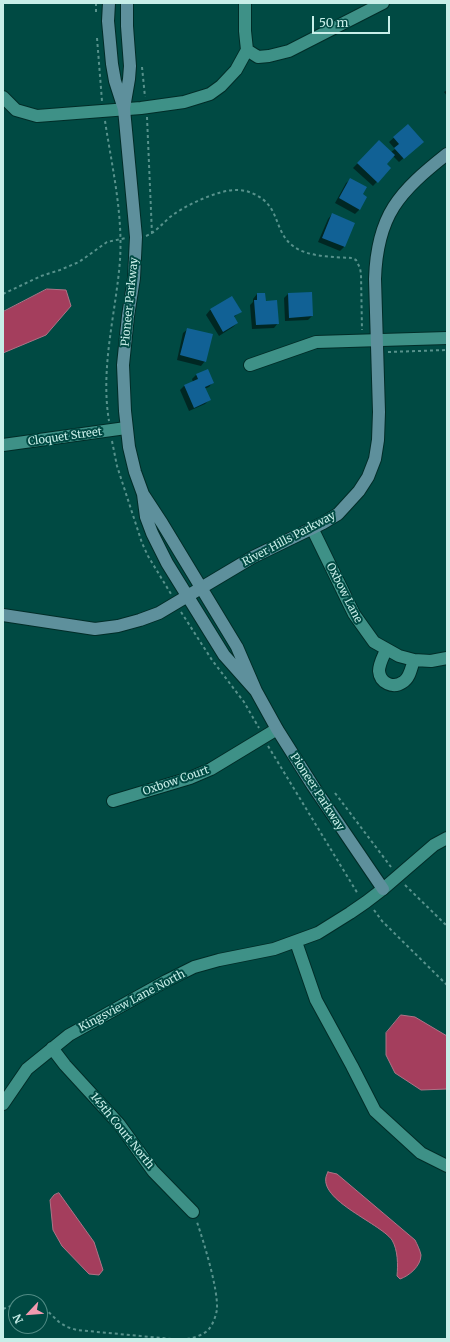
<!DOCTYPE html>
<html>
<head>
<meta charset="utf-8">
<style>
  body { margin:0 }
  #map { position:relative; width:450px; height:1342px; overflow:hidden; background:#004a43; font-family:Merriweather,serif }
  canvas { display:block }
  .frame { position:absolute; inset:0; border:4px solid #c7eee8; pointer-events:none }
  .north { position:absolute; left:8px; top:1294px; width:40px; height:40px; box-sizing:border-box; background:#004a43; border:1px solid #508c85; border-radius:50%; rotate:244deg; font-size:11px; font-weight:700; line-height:16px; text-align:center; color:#c7eee8 }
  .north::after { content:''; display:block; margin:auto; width:14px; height:18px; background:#f29aaf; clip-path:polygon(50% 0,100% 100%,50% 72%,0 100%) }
  .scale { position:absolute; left:312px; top:16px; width:78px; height:18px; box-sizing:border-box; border:2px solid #c7eee8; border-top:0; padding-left:5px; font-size:12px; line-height:14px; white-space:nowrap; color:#c7eee8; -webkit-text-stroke:3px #004a43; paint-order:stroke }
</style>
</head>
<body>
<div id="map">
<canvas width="450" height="1342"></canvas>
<div class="frame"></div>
<div class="north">N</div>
<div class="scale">50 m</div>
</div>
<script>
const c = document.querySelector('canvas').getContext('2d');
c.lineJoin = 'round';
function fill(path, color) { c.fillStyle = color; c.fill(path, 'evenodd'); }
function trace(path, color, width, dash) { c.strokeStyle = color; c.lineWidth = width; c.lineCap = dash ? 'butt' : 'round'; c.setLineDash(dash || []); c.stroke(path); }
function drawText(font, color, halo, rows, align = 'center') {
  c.font = font + ' Merriweather,serif'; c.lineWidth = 4; c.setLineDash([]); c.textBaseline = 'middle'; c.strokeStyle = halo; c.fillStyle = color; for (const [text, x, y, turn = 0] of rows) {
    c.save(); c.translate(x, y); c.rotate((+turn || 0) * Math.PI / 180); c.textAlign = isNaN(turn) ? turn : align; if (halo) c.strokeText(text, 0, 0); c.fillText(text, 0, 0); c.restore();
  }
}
const water = new Path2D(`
  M 47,289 L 66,290 L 71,306 L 46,335 L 3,353 L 3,312 Z
  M 401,1015 L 415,1017 L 447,1036 L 447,1089 L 421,1090 L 395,1073 L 386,1055 L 386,1033 Z
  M 328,1172 L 337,1174 L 415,1240 C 417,1244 420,1250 421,1255 C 421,1266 409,1276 400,1279 L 397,1276 C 398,1265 398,1250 392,1240 C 379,1222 312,1198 328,1172 Z
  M 59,1193 L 94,1242 L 103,1270 L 99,1275 L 89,1274 L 62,1246 L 53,1230 L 50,1200 L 54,1195 Z`);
fill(water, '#a43e5d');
trace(water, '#ae7387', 1);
fill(new Path2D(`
  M 447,90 L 447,96 L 444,92 Z
  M 408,125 L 418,146 L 399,162 L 393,156 L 385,164 L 390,168 L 373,186 L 353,168 L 379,141 L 391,152 L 395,149 L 389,142 Z
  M 351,179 L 362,195 L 366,197 L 359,210 L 355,214 L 335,203 L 346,183 Z
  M 332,214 L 354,223 L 344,247 L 340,251 L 318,242 L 328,219 Z
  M 257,294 L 265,302 L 278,323 L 274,328 L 252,329 L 250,305 L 253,302 L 253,299 Z
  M 288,294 L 312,316 L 308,320 L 285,321 L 284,298 Z
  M 232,297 L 241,311 L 234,317 L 237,323 L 233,327 L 219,336 L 206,315 L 210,310 Z
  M 188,329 L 205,361 L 201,366 L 177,360 L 183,333 Z
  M 196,375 L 213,382 L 209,387 L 204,389 L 209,400 L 205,404 L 189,411 L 180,390 L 184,386 L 193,382 L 192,379 Z`), '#0007');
fill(new Path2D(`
  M 408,124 L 424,142 L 404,159 L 394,148 L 399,144 L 393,137 Z
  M 379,140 L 395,155 L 387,164 L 391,168 L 378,183 L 357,163 Z
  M 350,178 L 367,187 L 363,194 L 367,197 L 360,210 L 339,198 Z
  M 332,213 L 355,223 L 345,247 L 322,238 Z
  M 312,292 L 313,316 L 289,318 L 288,293 Z
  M 257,293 L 265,293 L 266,301 L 277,300 L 279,324 L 256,325 L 254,300 L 257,300 Z
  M 232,296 L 242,312 L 234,316 L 238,323 L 223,332 L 210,309 Z
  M 187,328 L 213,334 L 206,362 L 180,355 Z
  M 208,369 L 214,383 L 205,387 L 211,400 L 194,408 L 184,385 L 198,379 L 196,374 Z`), '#116195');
const street = new Path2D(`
  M 245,3 L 245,31 L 247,50 L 258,57 L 269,56 L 289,51 L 383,3
  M 3,97 L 16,110 L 37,116 L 141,108 L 184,102 L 210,94 L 221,86 L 236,70 L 247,50
  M 250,365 L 316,342 L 447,338
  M 3,445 L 126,428
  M 312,528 L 354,614 L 374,642 L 399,656 L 414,660 L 431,661 L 447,658
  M 386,650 C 383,657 379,664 379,671 C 380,683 393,689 403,682 C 410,678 411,668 414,660
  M 113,801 L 190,778 L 211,769 L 277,729
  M 296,942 L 316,1000 L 352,1066 L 375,1111 L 421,1153 L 447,1166
  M 52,1048 L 65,1065 L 119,1124 L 153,1171 L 193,1212
  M 3,1104 L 27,1069 L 69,1035 L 166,981 L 194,967 L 219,960 L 274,949 L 318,933 L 350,913 L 366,902 L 383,889 L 434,845 L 447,838`);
const secondary = new Path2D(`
  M 109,3 L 108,21 L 112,64 L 115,81 L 124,109 L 136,237 L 134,278 L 128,316 L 123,365 L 125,411 L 129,447 L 135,472 L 143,494
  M 124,108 L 129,79 L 130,66 L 127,26 L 127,3
  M 3,615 L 95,629 L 118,626 L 140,620 L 159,613 L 253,557 L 323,523 L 338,514 L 359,491 L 368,477 L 375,459 L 378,440 L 379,412 L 375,279 C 377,215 399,192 447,154
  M 256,691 L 224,655 L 167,563 L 152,533 L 146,517 L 143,494 L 162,523 L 237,647 L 256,691 L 277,729 L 313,786 L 383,889`);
trace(street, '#002d28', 14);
trace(secondary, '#002d28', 14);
trace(new Path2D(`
  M 96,3 L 96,13
  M 97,38 L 102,101
  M 142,67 L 145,97
  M 147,117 L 152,234
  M 105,121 C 112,167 123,213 120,260 C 116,313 100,367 109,421
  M 146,236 C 156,232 162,224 170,217 C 185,206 204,197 222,192 C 233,189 244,189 254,194 C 281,206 273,231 293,246 C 307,257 334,257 352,258 L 356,260 L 360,268 L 361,274 L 362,330
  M 3,294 L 41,276 L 60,270 L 79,262 L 107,242 L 126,238
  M 388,352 L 447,350
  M 112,441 L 117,466 L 142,543 L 148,556 L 171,594
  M 181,612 L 212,660 L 244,702 L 259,728
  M 268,746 L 358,894
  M 335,793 L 391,867
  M 405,885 L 447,926
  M 374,910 L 382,921 L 447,985
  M 21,1302 L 35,1302
  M 40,1304 L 59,1322 L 67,1327 L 77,1330 L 172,1339
  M 3,1309 L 16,1304
  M 187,1339 C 193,1338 204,1335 209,1329 C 213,1324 216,1316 217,1309 C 218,1288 204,1243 197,1222`), '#57928c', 2, [3, 3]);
trace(street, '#3e9187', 12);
trace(secondary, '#5e909c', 12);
drawText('11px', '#c7eee8', '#004a43', [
  ["Pioneer Parkway",130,302,-84],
  ["Cloquet Street",65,437,-8],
  ["River Hills Parkway",289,539,-28],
  ["Oxbow Lane",344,593,63],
  ["Oxbow Court",176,781,-19],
  ["Pioneer Parkway",317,792,57],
  ["Kingsview Lane North",132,1001,-28],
  ["145th Court North",122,1131,51]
]);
</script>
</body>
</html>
